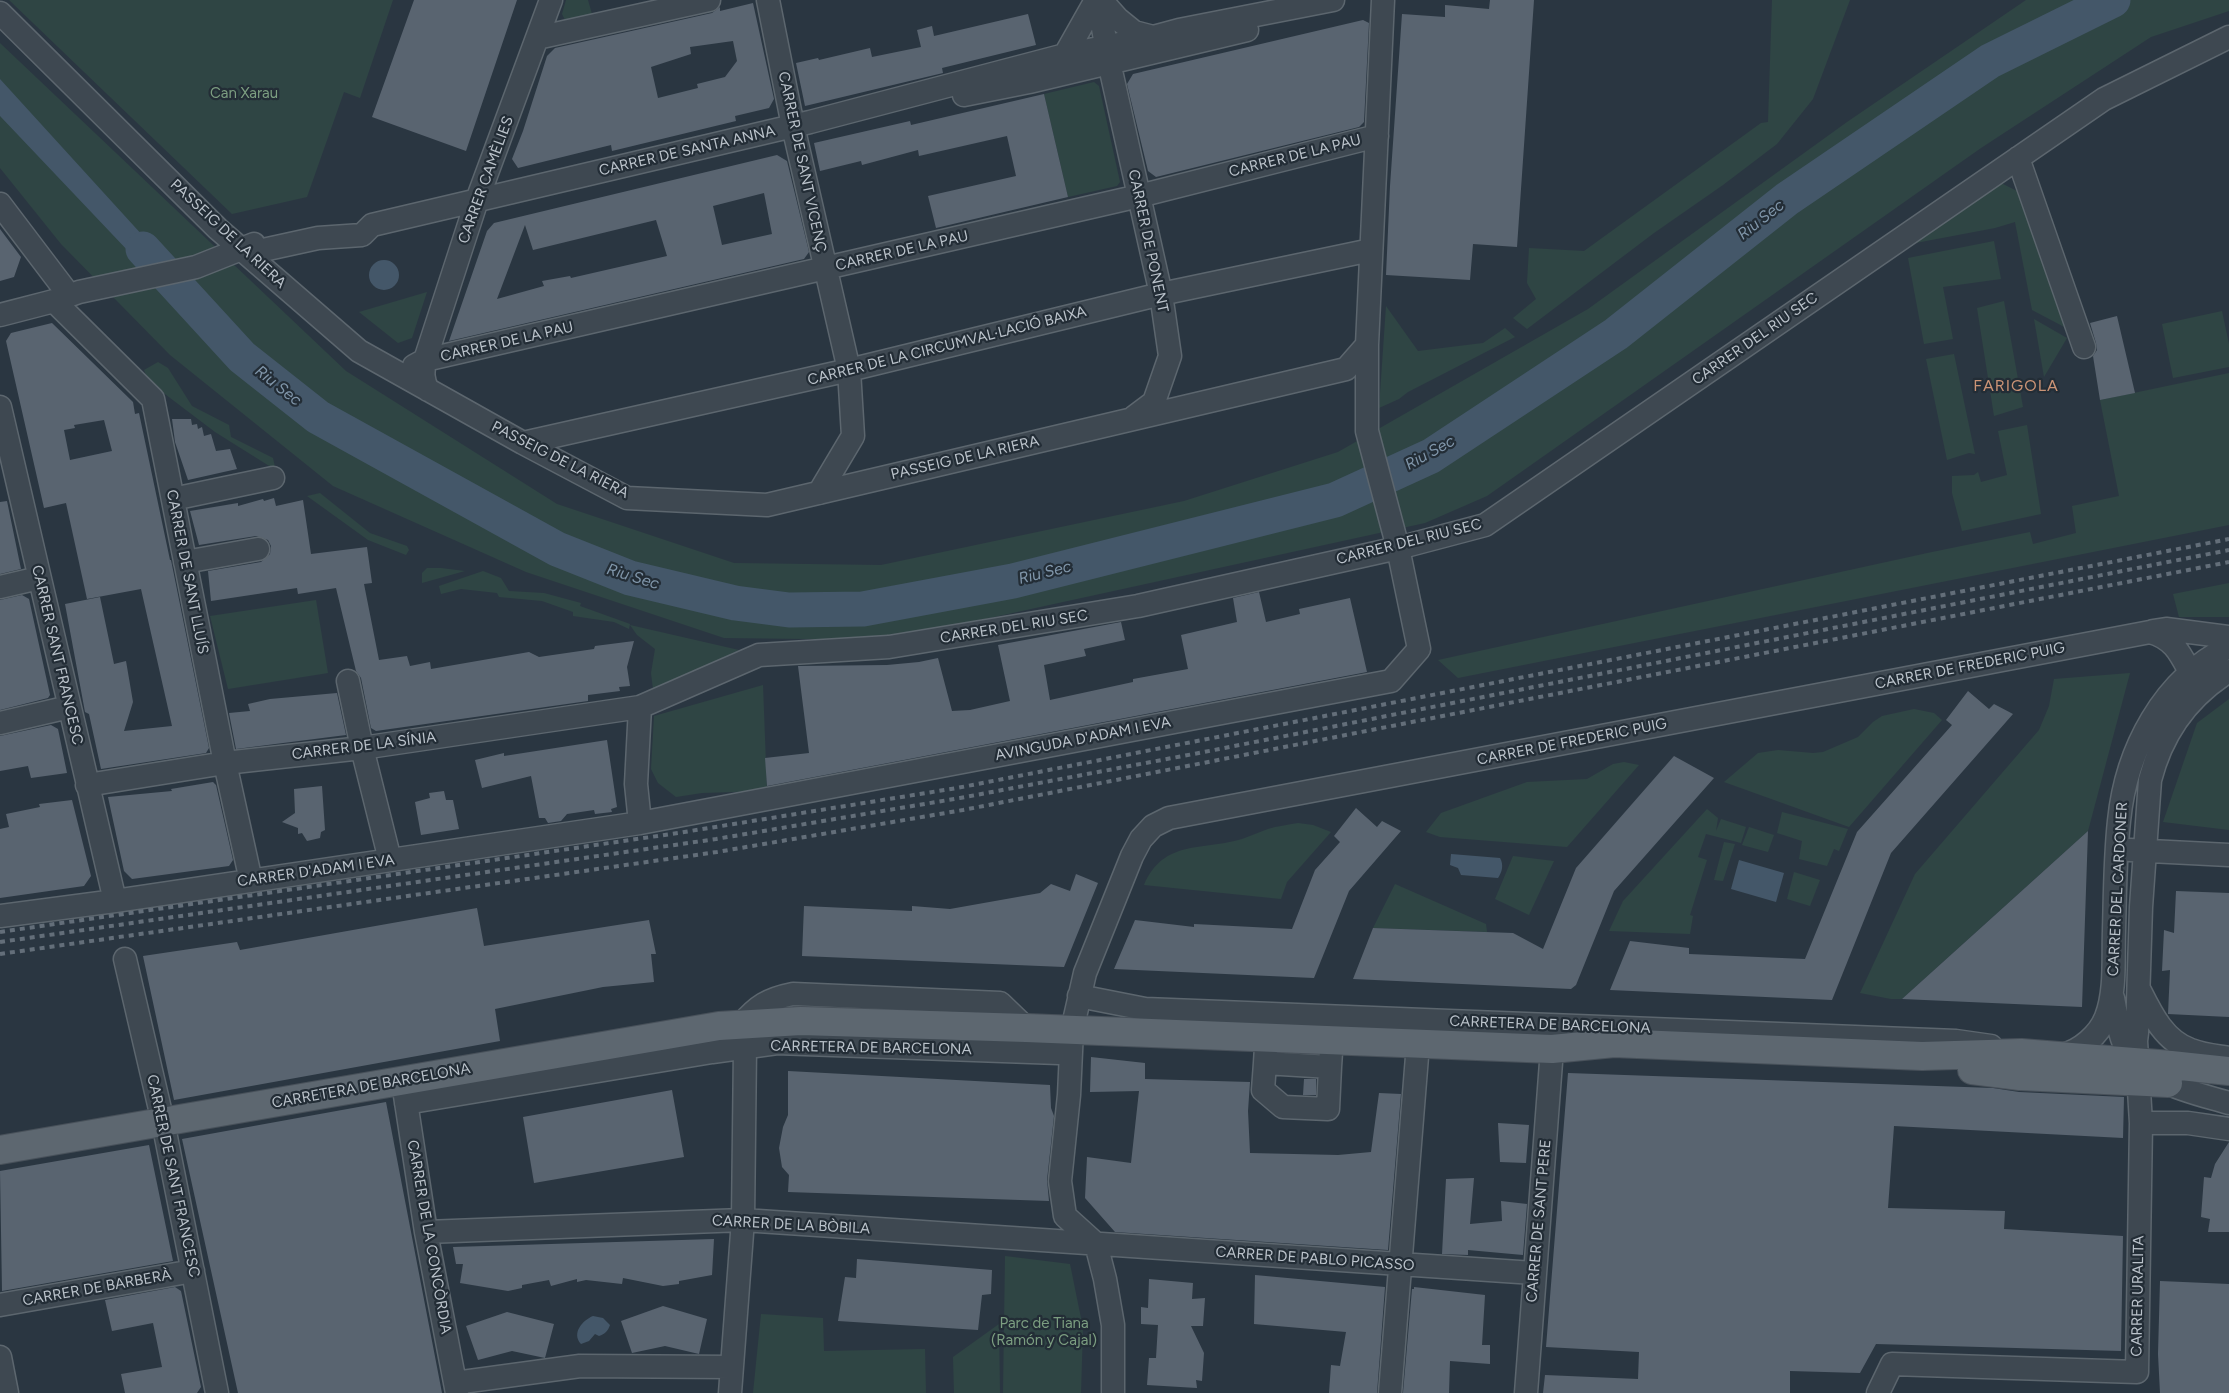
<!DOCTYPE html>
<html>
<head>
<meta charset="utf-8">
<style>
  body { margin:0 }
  canvas { display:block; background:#2a3641 }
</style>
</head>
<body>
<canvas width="2229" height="1393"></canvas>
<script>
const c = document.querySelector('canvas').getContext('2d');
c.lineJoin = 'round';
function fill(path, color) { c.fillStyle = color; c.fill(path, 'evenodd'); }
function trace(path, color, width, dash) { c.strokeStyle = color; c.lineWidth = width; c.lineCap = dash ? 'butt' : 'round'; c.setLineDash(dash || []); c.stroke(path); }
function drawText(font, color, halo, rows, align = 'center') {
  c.font = font + ' Figtree,sans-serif'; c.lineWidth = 4.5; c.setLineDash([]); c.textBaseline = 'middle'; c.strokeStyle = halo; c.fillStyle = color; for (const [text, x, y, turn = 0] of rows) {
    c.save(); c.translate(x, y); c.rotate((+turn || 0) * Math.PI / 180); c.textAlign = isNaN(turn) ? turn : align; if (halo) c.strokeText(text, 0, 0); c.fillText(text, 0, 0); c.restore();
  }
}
fill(new Path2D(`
  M 9,0 L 393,0 L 360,98 L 344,92 L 307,197 L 232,214 Z
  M 566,0 L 588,0 L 592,14 L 567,24 L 562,14 Z
  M 1772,0 L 1850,0 L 1813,99 L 1777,144 L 1723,185 L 1654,233 L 1527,329 L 1513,318 L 1536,299 L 1527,283 L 1529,248 L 1584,251 L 1761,123 L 1768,122 Z
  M 2026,0 L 2229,0 L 2229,11 L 2151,37 L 1981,148 L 1487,496 L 1425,523 L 889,640 L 724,638 L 526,572 L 333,486 L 170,355 L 61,244 L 0,168 L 0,43 L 346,371 L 557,504 L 734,563 L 881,565 L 1184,501 L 1338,452 L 1588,309 L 1847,122 Z
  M 1094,82 L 1099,86 L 1120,182 L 1117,186 L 1068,197 L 1044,94 Z
  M 1997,181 L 2021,193 L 2070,330 L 2032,310 L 2015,222 L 1995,228 L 1905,245 Z
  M 1994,241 L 2001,279 L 1943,287 L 1953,339 L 1924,344 L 1908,258 Z
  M 427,292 L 412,338 L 398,343 L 359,312 Z
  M 2004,301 L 2023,407 L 1994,416 L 1977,308 Z
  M 1386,306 L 1418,351 L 1483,343 L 1505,328 L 1515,337 L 1408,392 L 1399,399 L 1379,408 Z
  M 2222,311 L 2229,344 L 2229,367 L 2173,378 L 2162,324 Z
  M 2034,319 L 2067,338 L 2044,377 Z
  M 1954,354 L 1975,454 L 1969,453 L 1947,460 L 1926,359 Z
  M 158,362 L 168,368 L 192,406 L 229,425 L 231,437 L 273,458 L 275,467 L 282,474 L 215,432 L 149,382 L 144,370 Z
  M 2229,373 L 2229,525 L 1458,678 L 1438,660 L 1932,552 L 2030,532 L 2033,544 L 2076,533 L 2072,506 L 2119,496 L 2100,400 Z
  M 2027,425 L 2041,514 L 1962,531 L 1952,493 L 1952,476 L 1974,475 L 1978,472 L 1981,482 L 2007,475 L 1998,431 Z
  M 320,493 L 370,533 L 407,546 L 409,550 L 406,555 L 368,540 L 307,496 Z
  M 427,568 L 441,568 L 465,571 L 422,583 L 422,573 Z
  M 483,571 L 501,578 L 509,591 L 544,593 L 581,603 L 580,606 L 630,624 L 629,629 L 614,622 L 573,616 L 573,612 L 542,601 L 499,597 L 497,593 L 461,589 L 441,594 L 439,586 Z
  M 2229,583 L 2229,617 L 2179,617 L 2173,594 Z
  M 316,600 L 328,673 L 228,689 L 210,616 Z
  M 630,625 L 739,650 L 659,689 L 653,689 L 651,673 L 655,649 L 637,635 Z
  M 2130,673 L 2088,831 L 1902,999 L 1891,999 L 1860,993 L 1915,874 L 2039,730 L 2049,706 L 2054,679 Z
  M 763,685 L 767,791 L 702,793 L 676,797 L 658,783 L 651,769 L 654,716 Z
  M 2229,699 L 2229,830 L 2163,822 L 2197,723 Z
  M 1914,709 L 1934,713 L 1942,720 L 1849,827 L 1724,782 L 1758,753 L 1778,750 L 1813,753 L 1823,752 L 1858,737 L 1873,722 L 1882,716 Z
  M 1624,762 L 1639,765 L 1567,847 L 1440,837 L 1426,832 L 1441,813 L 1527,782 L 1587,779 L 1613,764 Z
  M 1707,809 L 1718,818 L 1716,831 L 1721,819 L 1746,827 L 1741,843 L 1706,834 L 1698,857 L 1707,860 L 1690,915 L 1693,916 L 1690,934 L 1609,931 L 1623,901 Z
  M 1782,812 L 1848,829 L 1839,851 L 1834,849 L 1827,866 L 1799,859 L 1802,841 L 1777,833 Z
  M 1298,823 L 1313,825 L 1331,832 L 1287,882 L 1281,899 L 1144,885 C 1164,839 1202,851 1242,839 C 1251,836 1259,832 1268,829 C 1277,826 1288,825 1298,823 Z
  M 1749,827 L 1774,835 L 1768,852 L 1742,845 Z
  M 1724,842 L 1735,844 L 1723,881 L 1714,880 Z
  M 1513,856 L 1554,861 L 1529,915 L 1495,899 Z
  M 1794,872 L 1820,880 L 1810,906 L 1787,899 Z
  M 1395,884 L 1486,924 L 1487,932 L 1373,928 Z
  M 1005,1256 L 1070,1264 L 1083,1328 L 1081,1393 L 1003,1393 Z
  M 761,1314 L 823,1318 L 824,1351 L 925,1349 L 926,1393 L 753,1393 Z
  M 999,1324 L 1000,1393 L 954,1393 L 953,1357 Z`), '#2f4544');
fill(new Path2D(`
  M 0,79 L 154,248 L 156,263 L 130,253 L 0,116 Z
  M369 275a15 15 0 1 1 30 0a15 15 0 1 1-30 0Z
  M 1451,854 L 1500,858 C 1504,865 1502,872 1498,878 L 1461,875 L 1458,868 L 1450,865 Z
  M 1739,860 L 1784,873 L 1776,902 L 1731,889 Z
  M 593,1316 L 603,1318 L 610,1325 C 608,1331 605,1334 599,1336 L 595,1334 L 589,1341 L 581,1344 C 571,1333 583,1320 593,1316 Z`), '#445769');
trace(new Path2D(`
  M 143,249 L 242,357 L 318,417 L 557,549 L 630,578 L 735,603 L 789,610 L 863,609 L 1013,581 L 1335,500 L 1431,456 L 1616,334 L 1787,199 L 1990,61 L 2113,0`), '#445769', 35);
fill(new Path2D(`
  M 414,0 L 517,0 L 466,151 L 372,117 Z
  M 1490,0 L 1534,0 L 1517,247 L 1473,244 L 1470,280 L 1386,275 L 1390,186 L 1402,14 L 1445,17 L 1445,5 L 1489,9 Z
  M 753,3 L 774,99 L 769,108 L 735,116 L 736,121 L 612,151 L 611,145 L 518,168 L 512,159 L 523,131 L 547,56 L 555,48 L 712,13 L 720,7 L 720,11 ZM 733,41 L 737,61 L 725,77 L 697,84 L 698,88 L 658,98 L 651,67 L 691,54 L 690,47 Z
  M 1028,14 L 1036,45 L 942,68 L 943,73 L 805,106 L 796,63 L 818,58 L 819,60 L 870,48 L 872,57 L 921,47 L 917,30 L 932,26 L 934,36 Z
  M 1363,20 L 1369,23 L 1364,122 L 1359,127 L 1156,177 L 1148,171 L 1127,84 L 1133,74 Z
  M 1044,94 L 1068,197 L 936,228 L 928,196 L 1016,176 L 1007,136 L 919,156 L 918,150 L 862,165 L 861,161 L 820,171 L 814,143 L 910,121 L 911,125 Z
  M 777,155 L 787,161 L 809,252 L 804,259 L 449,341 L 487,231 L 494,223 ZM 764,193 L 772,234 L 722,245 L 713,206 ZM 656,220 L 667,256 L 571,278 L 570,276 L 542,281 L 544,286 L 497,299 L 525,225 L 533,250 Z
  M 0,229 L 21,257 L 14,277 L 0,281 Z
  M 2117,316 L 2135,393 L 2100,400 L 2093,356 L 2097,350 L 2096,343 L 2090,323 Z
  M 52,323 L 133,402 L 135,414 L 139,413 L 170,560 L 171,560 L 209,748 L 206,753 L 101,769 L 89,714 L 85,712 L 65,604 L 100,597 L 114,664 L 126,661 L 133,702 L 124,731 L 172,726 L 141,589 L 87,599 L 66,503 L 44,508 L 6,341 L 11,333 ZM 104,420 L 112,451 L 70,460 L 64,430 L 75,428 L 74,425 Z
  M 172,419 L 191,419 L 192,425 L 197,424 L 198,429 L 202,427 L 204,436 L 211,434 L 216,451 L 230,449 L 237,469 L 188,480 L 175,442 Z
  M 274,498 L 276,506 L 303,500 L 311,554 L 367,547 L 372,583 L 364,584 L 379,660 L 407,656 L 410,666 L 430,662 L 431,669 L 529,652 L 539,657 L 594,649 L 595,646 L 634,641 L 627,667 L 630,686 L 619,687 L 620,691 L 588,695 L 588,701 L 376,731 L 371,728 L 361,678 L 356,671 L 336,588 L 298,594 L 297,588 L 211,601 L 208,571 L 261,562 L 270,554 L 271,546 L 268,540 L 256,536 L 199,545 L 190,511 L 238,503 L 238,506 L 263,499 L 264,501 Z
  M 7,501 L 21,569 L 0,574 L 0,502 Z
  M 1259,592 L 1266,622 L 1300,614 L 1299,609 L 1350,598 L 1367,672 L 767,786 L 765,758 L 809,753 L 798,666 L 887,665 L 919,662 L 938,658 L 952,711 L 970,710 L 1010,701 L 998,645 L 1121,622 L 1125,640 L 1084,649 L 1086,656 L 1044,665 L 1050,700 L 1133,682 L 1133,679 L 1188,669 L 1181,635 L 1237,622 L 1233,598 Z
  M 22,595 L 29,599 L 50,695 L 48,698 L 0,710 L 0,600 Z
  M 1968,691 L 1989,709 L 1994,704 L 2013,714 L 1891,853 L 1832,1000 L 1610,990 L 1630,941 L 1689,948 L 1689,954 L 1805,959 L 1857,832 L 1952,725 L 1946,720 Z
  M 337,693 L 346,735 L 236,749 L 229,713 L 250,711 L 248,704 L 270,699 Z
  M 51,725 L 58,729 L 67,773 L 31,778 L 28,766 L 0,771 L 0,736 Z
  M 607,740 L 617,807 L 611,809 L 612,812 L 595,814 L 594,810 L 567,814 L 561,821 L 548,823 L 545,818 L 539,818 L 531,776 L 482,788 L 475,760 L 504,753 L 504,756 Z
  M 1674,756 L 1714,778 L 1614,891 L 1576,985 L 1571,989 L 1353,979 L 1373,928 L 1513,933 L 1543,949 L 1576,868 Z
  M 213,782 L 216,785 L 233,860 L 229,866 L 132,879 L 124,871 L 108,797 L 172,791 L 171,789 Z
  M 322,786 L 325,830 L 321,832 L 320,838 L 307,841 L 302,833 L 298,834 L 298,828 L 282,822 L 295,813 L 294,789 Z
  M 444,791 L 446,800 L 453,800 L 459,829 L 421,835 L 415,802 L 430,798 L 429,793 Z
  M 72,800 L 91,876 L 84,886 L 0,898 L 0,829 L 9,827 L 6,814 L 40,807 L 39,804 Z
  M 1356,808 L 1377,827 L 1382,821 L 1401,831 L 1349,891 L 1314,978 L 1114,969 L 1135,920 L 1194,927 L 1194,924 L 1292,929 L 1315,870 L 1340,842 L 1334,836 Z
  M 2088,831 L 2082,1007 L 1902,999 L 1984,925 Z
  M 1076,874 L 1098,883 L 1064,967 L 802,956 L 804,906 L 912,911 L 912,906 L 950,909 L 1040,893 L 1051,884 L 1070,891 Z
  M 2176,891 L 2229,893 L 2229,1017 L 2168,1014 L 2170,970 L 2162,971 L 2164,930 L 2174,933 Z
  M 477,908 L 484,946 L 649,920 L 656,954 L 651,954 L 654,982 L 603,987 L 495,1009 L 500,1041 L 174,1100 L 143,956 L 237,942 L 240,950 Z
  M 1091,1057 L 1145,1063 L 1145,1079 L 1250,1082 L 1248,1111 L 1250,1153 L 1338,1155 L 1371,1152 L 1379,1093 L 1401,1094 L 1388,1250 L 1115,1232 L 1085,1198 L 1087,1157 L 1131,1163 L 1139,1091 L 1090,1092 Z
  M 788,1071 L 1050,1085 L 1051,1108 L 1054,1116 L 1047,1180 L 1049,1201 L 788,1192 L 789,1175 L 782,1167 L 779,1148 L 783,1127 L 788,1115 Z
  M 1568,1073 L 1993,1088 L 2019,1092 L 2124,1097 L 2123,1138 L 1894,1126 L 1888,1208 L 2005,1211 L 2004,1229 L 2123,1236 L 2121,1351 L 1876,1344 L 1860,1373 L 1790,1371 L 1790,1393 L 1543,1393 L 1545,1375 L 1638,1379 L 1639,1352 L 1546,1347 Z
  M 1304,1079 L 1316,1079 L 1316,1095 L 1303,1095 Z
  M 672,1090 L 684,1157 L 534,1183 L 523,1117 Z
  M 386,1102 L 442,1393 L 238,1393 L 182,1139 Z
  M 1498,1123 L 1529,1125 L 1526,1163 L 1500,1162 Z
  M 2229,1142 L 2229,1232 L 2208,1232 L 2210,1219 L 2201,1217 L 2204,1177 L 2211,1178 L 2215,1164 Z
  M 149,1145 L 173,1261 L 2,1291 L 0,1171 Z
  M 1474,1178 L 1470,1224 L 1502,1221 L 1501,1201 L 1527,1204 L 1523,1255 L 1468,1250 L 1468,1255 L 1442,1254 L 1446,1179 Z
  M 714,1239 L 712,1275 L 679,1281 L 679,1284 L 663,1286 L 623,1278 L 622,1284 L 586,1280 L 577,1282 L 577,1279 L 551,1286 L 549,1280 L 522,1285 L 522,1288 L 508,1291 L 460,1283 L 463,1264 L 456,1264 L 453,1247 Z
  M 857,1259 L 992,1270 L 991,1294 L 982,1295 L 978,1330 L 838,1321 L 845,1277 L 856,1278 Z
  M 1255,1275 L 1385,1287 L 1377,1393 L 1329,1393 L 1331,1365 L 1340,1366 L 1346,1332 L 1254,1324 Z
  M 1149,1279 L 1193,1283 L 1192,1299 L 1205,1298 L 1203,1326 L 1191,1326 L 1204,1353 L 1202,1381 L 1196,1380 L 1197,1388 L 1147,1385 L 1149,1358 L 1156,1358 L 1158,1325 L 1141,1324 L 1141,1307 L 1148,1308 Z
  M 2160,1281 L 2229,1284 L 2229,1393 L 2160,1393 L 2158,1354 Z
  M 175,1287 L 181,1291 L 201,1387 L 197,1393 L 125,1393 L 121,1374 L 162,1367 L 153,1323 L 112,1331 L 105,1300 Z
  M 1414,1287 L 1485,1295 L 1482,1345 L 1490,1345 L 1490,1364 L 1450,1361 L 1449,1393 L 1403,1393 L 1412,1289 L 1414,1289 Z
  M 663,1306 L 707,1319 L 699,1354 L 665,1346 L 632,1353 L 621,1321 Z
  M 507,1312 L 554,1324 L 545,1358 L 512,1351 L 478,1360 L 466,1326 Z`), '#596470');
const minor = new Path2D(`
  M 768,0 L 793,126 L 849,370 L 853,436 L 819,493
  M 1098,0 L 1109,62 L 1161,294 L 1170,356 L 1154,402 L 1134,417
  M 1101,0 L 1118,19 L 1134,32 L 1153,37
  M 0,13 L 218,229 L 359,351 L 523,443 L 627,498 L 767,505 L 1346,369 L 1367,345
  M 537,38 L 709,0
  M 1065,55 L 1096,0
  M 964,95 L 1029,82 L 1247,30
  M 2018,158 L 2084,347
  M 0,204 L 69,295
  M 243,250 L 263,250 L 318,238 L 362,235 L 372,225 L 810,122 L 1065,55 L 1153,37 L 1179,30 L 1333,0
  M 54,301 L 153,399 L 225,763 L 251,881
  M 0,315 L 54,301 L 79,292 L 196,267 L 254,244
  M 414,366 L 425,360 L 477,200 L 551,0
  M 428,390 C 422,379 423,372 425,360 L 1139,196 L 1377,136
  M 0,407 L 115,901
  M 523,443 L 849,370 L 1161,294 L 1371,250
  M 173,499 L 273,478
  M 185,562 L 258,549
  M 0,587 L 39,578
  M 2153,631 L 2166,629 L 2229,637
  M 348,681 L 362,748 L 390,860
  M 640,707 L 636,784 L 640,823
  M 0,723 L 69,707
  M 87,785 L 225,763 L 362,748 L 640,707 L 759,655 L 889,647 L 1138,606 L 1398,548 L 1485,525 L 2104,99 L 2229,37
  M 2130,850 L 2229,855
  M 0,916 L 115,901 L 640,823 L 1391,681 L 1419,649 L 1398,548 L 1367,431 L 1367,345 L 1383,0
  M 125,959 L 163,1122 L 217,1393
  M 2139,989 C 2151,1013 2164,1041 2191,1050 C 2203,1055 2217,1056 2229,1058
  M 1079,996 L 1145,1009 L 1956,1041 L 1991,1046
  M 2113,998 C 2116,1013 2118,1030 2124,1044 C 2141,1083 2192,1092 2229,1103
  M 1266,1047 L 1265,1063 L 1330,1067 L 1331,1052
  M 2129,1053 L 2136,1041 L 2137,1033 L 2141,907 L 2150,780 C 2162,733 2187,697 2229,671
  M 2062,1055 C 2080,1051 2099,1035 2106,1017 C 2116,991 2113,958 2114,931 C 2115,894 2115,858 2119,821 C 2126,750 2163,679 2229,647
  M 1265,1063 L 1263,1090 L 1283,1107 L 1328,1109 L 1330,1067
  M 404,1089 L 426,1232 L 457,1393
  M 406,1103 L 712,1052 L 777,1043 L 1059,1053 L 1071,1051
  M 2141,1123 L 2188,1123 L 2229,1129
  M 426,1232 L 743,1220 L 1534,1273
  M 0,1305 L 193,1271
  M 0,1357 L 7,1393
  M 455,1383 L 580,1366 L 732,1367
  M 730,1393 L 743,1220 L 745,1048 L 741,1025 C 757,1006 768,999 793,994 L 1000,1003 L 1026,1028
  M 1113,1393 L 1113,1325 L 1105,1279 L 1096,1244 L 1065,1216 L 1060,1181 L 1069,1095 L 1072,1030 L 1085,973 L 1132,856 L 1141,839 L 1153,826 L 1169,818 L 2150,632 C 2173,638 2180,653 2190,672
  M 1390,1393 L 1418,1044
  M 1526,1393 L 1552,1049
  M 1878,1393 L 1892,1364 L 2137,1372 L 2141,1123 L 2136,1041`);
const major = new Path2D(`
  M 1972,1070 L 2020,1076 L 2168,1083
  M 0,1150 L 719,1026 L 801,1021 L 1026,1028 L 1552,1049 L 1614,1043 L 1922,1056 L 2021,1053 L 2171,1065 L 2229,1071`);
trace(minor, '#5c666e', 25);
trace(major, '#48515a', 30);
trace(minor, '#3e4851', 22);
trace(major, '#5d6770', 28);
trace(new Path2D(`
  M 0,932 L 678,833 L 957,788 L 2229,539
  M 0,942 L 716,839 L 960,798 L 1204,752 L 2229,550
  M 0,954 L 717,852 L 963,810 L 2229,562`), '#636e79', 4, [5, 5]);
drawText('15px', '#7c9e81', '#232d36', [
  ["Can Xarau",244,94],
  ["Parc de Tiana",1044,1324],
  ["(Ramón y Cajal)",1044,1341]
]);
drawText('15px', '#bbc3cb', '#232d36', [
  ["CARRER DE SANTA ANNA",687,151,-13],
  ["CARRER DE LA PAU",1295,156,-14],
  ["CARRER DE SANT VICENÇ",802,162,78],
  ["CARRER CAMÈLIES",486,180,-70],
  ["PASSEIG DE LA RIERA",228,234,43],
  ["CARRER DE PONENT",1148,241,78],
  ["CARRER DE LA PAU",902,251,-13],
  ["CARRER DEL RIU SEC",1755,339,-35],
  ["CARRER DE LA PAU",507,342,-13],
  ["CARRER DE LA CIRCUMVAL·LACIÓ BAIXA",947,346,-14],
  ["PASSEIG DE LA RIERA",965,458,-13],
  ["PASSEIG DE LA RIERA",560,460,27],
  ["CARRER DEL RIU SEC",1409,542,-14],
  ["CARRER DE SANT LLUÍS",187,572,79],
  ["CARRER DEL RIU SEC",1014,627,-9],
  ["CARRER SANT FRANCESC",57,655,77],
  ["CARRER DE FREDERIC PUIG",1970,666,-11],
  ["AVINGUDA D'ADAM I EVA",1083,739,-11],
  ["CARRER DE FREDERIC PUIG",1572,742,-11],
  ["CARRER DE LA SÍNIA",364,746,-7],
  ["CARRER D'ADAM I EVA",316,871,-8],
  ["CARRER DEL CARDONER",2118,889,-87],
  ["CARRETERA DE BARCELONA",1550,1025,2],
  ["CARRETERA DE BARCELONA",871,1048,1],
  ["CARRETERA DE BARCELONA",371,1086,-10],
  ["CARRER DE SANT FRANCESC",173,1176,78],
  ["CARRER DE SANT PERE",1539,1221,-85],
  ["CARRER DE LA BÒBILA",791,1225,3],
  ["CARRER DE LA CONCÒRDIA",429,1237,80],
  ["CARRER DE PABLO PICASSO",1315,1259,4],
  ["CARRER DE BARBERÀ",97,1288,-10],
  ["CARRER URALITA",2138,1296,-89]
]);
drawText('italic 16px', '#8096aa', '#232d36', [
  ["Riu Sec",1761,220,-38],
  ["Riu Sec",278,386,38],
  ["Riu Sec",1430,453,-29],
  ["Riu Sec",1045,573,-14],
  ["Riu Sec",633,577,17]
]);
c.letterSpacing = '1px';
drawText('16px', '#cb9476', '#232d36', [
  ["FARIGOLA",2016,386]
]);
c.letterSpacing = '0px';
</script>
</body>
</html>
